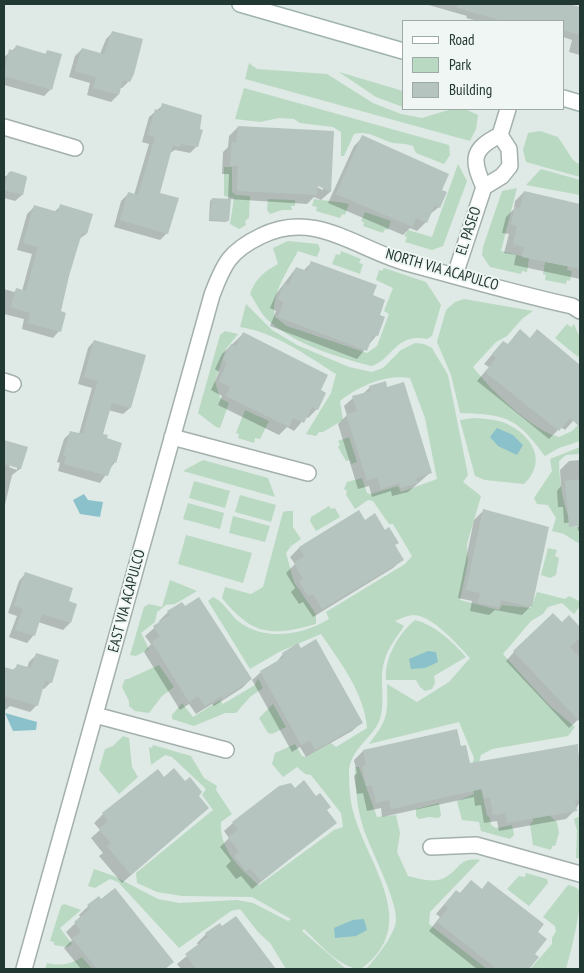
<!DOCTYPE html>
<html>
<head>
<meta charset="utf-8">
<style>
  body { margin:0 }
  #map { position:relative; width:584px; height:973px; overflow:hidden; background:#dfe9e5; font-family:"PT Sans Narrow",sans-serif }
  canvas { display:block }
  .frame { position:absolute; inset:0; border:5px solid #223832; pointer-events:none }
  .legend { position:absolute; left:402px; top:20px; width:162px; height:90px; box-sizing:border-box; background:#eff6f3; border:1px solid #9daaa6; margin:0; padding:6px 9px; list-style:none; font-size:15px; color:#223832 }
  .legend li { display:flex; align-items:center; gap:10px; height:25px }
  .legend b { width:25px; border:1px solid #9daaa6 }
</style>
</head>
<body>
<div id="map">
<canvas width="584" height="973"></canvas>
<div class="frame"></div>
<ul class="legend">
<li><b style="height:6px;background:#fff"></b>Road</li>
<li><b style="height:14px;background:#b9d9c2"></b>Park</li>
<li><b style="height:14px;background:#b5c4be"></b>Building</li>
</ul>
</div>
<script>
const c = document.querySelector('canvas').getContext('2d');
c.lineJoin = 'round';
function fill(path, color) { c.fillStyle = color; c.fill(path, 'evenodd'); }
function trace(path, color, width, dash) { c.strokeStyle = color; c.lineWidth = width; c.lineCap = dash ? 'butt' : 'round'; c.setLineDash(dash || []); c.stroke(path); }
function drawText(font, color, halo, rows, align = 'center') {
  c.font = font + ' "PT Sans Narrow",sans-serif'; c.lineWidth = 4; c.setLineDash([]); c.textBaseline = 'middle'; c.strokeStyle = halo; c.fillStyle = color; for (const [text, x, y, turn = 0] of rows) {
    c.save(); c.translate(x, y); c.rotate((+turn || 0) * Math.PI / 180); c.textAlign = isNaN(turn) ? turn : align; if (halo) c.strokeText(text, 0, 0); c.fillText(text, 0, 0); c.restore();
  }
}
fill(new Path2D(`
  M 249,63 L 257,69 L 327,74 L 373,103 L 401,114 L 422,118 L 452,109 L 465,109 L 478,115 L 476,129 L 470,141 L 245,79 Z
  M 339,72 L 403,91 L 403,107 L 376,97 Z
  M 244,88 L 449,145 L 450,155 L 444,164 L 416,153 L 413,146 C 405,143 399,144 393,143 C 379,139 368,130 354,134 L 344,156 L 341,156 L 341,132 L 333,127 L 300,123 L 294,119 L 279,118 L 260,122 L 235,119 Z
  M 540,131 L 558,137 L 573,160 L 580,165 L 580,177 L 526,162 L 523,150 L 528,133 Z
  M 458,164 L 467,181 L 443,246 L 432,250 L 405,242 L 407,237 L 404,236 L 408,230 L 432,237 Z
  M 224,167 L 232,167 L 232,192 L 236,195 L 250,196 L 249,218 L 245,221 L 246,225 L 239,229 L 230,224 L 234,198 L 224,196 Z
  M 541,169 L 580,180 L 580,195 L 526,185 Z
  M 517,188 L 501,251 L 529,258 L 527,272 L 522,271 L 521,274 L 490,267 L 482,255 L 483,247 L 502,191 Z
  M 268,199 L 295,200 L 295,206 L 291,206 L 292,210 L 282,210 L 270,214 L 267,210 Z
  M 314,199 C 326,201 337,201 349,204 L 345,215 L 342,214 L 340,218 L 316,211 L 317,207 L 312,206 Z
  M 365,212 L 391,221 L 388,230 L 385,229 L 383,233 L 363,226 L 364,222 L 361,221 Z
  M 288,241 L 318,244 L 320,249 L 317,257 L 298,251 C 288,270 270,295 275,317 L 287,326 L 367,353 L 377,346 L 389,314 L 384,311 L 393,288 L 376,280 L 379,270 L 382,271 L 384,268 L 426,282 L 441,305 L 432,336 L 427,339 C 395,332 393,360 371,366 C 337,357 298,345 271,323 C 261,315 257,304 250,294 C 255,279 265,271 278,264 L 273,248 Z
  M 341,251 L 361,259 L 359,263 L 363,264 L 360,274 L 332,264 L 336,254 L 340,255 Z
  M 545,262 L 568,266 L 567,270 L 572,271 L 570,281 L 567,280 L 566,284 L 545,280 L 546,275 L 543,274 Z
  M 464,299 L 533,311 L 523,318 L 507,336 L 496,342 L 473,367 C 492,391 530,429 559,437 L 572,431 L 580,423 L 580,441 L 559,448 L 545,456 C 516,417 508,415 460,413 L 451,375 L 437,342 L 446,310 L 455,302 Z
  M 246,304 L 272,330 L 297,345 L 349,367 L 372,372 L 383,368 L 401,350 L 415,343 L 424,344 L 432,348 L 448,375 L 468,475 L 463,482 L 481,496 L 467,544 L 468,562 L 460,600 L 499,610 L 502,605 L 531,608 L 537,592 L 565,599 L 569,596 L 579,601 L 580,606 L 574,614 L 562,603 L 548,607 L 543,614 L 531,621 L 503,654 L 549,705 L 575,727 L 568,736 L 492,749 L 481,755 L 477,771 L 487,815 L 490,818 L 491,825 L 496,828 L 512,825 L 514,835 L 510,839 L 481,831 L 479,822 L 462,820 L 457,801 L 474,794 L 471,771 L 474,758 L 459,722 L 369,744 C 388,719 388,715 387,684 L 417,702 L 449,682 L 470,658 C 458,645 433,616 414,615 C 408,615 400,619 395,621 L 404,626 C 397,637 387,649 384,662 C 379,679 385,698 381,715 C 377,737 348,748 349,774 C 349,785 350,800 353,811 C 366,863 423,924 361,969 C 340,969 318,942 304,929 L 302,931 L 346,969 L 286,969 L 270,943 L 258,932 L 240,909 L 231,911 L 179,948 L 118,882 L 110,879 L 95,888 L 88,886 L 94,869 L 114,876 L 158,899 L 179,903 L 237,900 L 253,903 L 288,921 L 291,919 L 252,897 L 182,896 L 157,892 L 137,883 L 136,873 L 213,810 L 202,795 L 206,789 L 172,757 L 165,755 L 151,765 L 149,747 L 152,748 L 153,745 L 191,756 L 204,778 L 217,786 L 216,790 L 232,814 L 221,822 C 219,849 240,869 259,885 L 334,830 L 343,827 L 341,813 L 311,775 L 305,774 L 297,767 L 283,777 L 272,764 L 275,753 L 295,744 L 302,756 L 306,757 L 331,743 L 336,747 L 367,728 C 364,692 340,662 321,634 L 279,652 L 250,669 L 208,601 L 213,597 C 224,602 229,613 238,621 C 265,642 302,635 329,619 L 326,612 L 405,564 L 412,556 L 393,524 L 389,524 L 373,501 L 368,500 L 355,509 L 346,495 L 347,491 L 344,489 L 347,482 L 362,478 L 367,493 L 370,494 L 398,486 L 401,492 L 437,479 L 425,418 L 410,378 C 385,374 359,386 340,401 L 343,420 L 323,432 L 319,432 L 316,436 L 306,434 L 331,393 L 336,374 C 306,355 274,332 240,327 Z
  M 567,324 L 571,327 L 574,324 L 580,338 L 580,354 L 578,357 L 555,338 Z
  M 225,331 L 238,334 L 226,349 L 215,381 L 220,398 L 229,403 L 220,428 L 216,427 L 198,413 L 220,335 Z
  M 245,410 L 269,421 L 260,439 L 255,438 L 254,443 L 238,438 L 239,434 L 236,433 Z
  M 474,418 C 484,419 496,419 505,423 C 532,435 548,461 524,484 L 485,480 L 475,476 L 460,420 Z
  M 349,437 L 357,462 L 351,464 L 350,460 L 346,461 L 338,447 L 340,445 L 338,441 Z
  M 580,447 L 580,454 L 566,455 L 559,461 C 559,483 564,507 572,527 L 580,527 L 580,542 L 578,543 L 564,534 L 552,531 L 556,518 L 548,505 L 537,504 L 534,498 L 552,471 L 550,459 Z
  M 203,460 L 268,478 L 275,497 L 183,471 Z
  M 194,481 L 230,491 L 225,508 L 189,498 Z
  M 240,495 L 276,505 L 271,522 L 235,512 Z
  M 188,503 L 224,513 L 220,529 L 183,519 Z
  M 329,506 L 331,509 L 335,508 L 340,517 L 316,531 L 310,521 L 311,517 Z
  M 287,511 L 293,511 L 293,527 L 301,539 L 291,546 L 286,553 L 294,582 L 316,614 L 316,624 C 271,637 252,635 222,598 L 225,587 L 251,594 L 263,587 L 283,512 Z
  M 233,516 L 270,526 L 265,542 L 229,533 Z
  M 186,535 L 252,553 L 243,583 L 178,564 Z
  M 548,548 L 557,550 L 555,556 L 559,558 L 556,575 L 550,578 L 541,575 Z
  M 170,580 L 197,591 L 175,604 L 166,605 L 157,612 L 155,622 L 141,633 L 149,649 L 136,656 L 130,655 L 144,607 L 149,604 L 162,607 Z
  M 415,620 C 435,625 452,641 466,657 L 434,676 L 435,683 L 432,689 L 425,691 L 420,687 L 416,680 L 386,680 C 384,659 398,634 415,620 Z
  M 159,665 L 174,687 L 162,696 L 149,713 L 135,711 L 129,706 L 129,701 L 122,687 L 125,679 L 128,679 Z
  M 258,678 L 263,688 L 250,697 L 236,713 L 225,713 L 194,726 L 172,719 L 172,715 L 182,703 L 193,717 L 220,700 L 223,704 L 255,685 Z
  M 273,704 L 286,727 L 272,734 L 268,733 L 259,718 Z
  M 123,736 L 129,738 L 132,767 L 138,777 L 119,794 L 99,770 L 105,749 L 113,746 Z
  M 355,767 L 359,767 L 377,817 L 396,815 L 400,833 L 397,852 L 408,876 C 421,879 434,884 446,877 C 460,869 459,857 480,860 L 430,912 L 429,924 L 487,969 L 366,969 C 376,958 394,936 396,921 C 398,901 370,849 363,827 C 357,807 355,787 355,767 Z
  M 439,803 L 441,815 L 439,818 L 429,817 L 419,819 L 416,816 L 416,809 Z
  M 548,805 L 550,816 L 557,822 L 559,833 L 555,846 L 552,846 L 551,850 L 533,845 L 530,824 L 533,821 L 532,807 Z
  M 580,816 L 580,858 L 576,858 L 577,831 L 574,819 Z
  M 526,873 L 547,879 L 548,883 L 529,906 L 507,889 L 519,876 L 525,877 Z
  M 568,885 C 572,886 576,887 579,890 C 584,901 570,955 566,969 L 530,969 L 552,944 L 552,938 L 556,931 L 555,926 L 543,917 Z
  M 64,904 L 81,910 L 60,928 L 72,944 L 68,947 L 54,945 L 54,942 L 50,941 L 61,906 Z
  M 82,957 L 92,969 L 45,969 L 47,963 C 60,966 70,965 82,957 Z`), '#b9d9c2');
fill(new Path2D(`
  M 497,428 L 513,435 L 523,445 L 517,455 L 498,446 L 490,437 Z
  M 84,494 L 88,500 L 103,502 L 100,517 L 80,514 L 73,500 Z
  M 428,651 L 436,652 L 438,662 L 425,668 L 411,669 L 409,659 Z
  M 5,713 L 37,722 L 36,730 L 13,731 Z
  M 364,919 L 367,930 L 356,936 L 335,938 L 334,928 L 353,920 Z`), '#8bc1cb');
fill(new Path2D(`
  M 425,4 L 564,4 L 580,8 L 580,55 L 569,52 L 572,40 L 563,37 L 563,21 L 478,21 L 466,18 L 467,16 Z
  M 113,32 L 129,81 L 122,88 L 120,88 L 118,95 L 111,102 L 87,95 L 90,83 L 69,77 L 75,56 L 82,49 L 100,54 L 106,39 Z
  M 16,47 L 44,55 L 48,51 L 51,89 L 44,96 L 4,85 L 4,57 Z
  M 163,105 L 197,146 L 190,153 L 175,150 L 170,153 L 158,194 L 167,233 L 160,240 L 114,227 L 121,201 L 128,194 L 134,195 L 149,144 L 142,142 L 149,117 Z
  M 238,127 L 332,133 L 330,192 L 321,200 L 314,197 L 307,204 L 229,199 L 228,220 L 226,222 L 209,221 L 210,201 L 212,199 L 228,200 L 229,174 L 222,174 L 223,152 L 228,147 L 229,136 ZM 313,182 L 323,187 L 323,190 L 312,185 Z
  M 363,137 L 440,191 L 439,207 L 429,215 L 426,222 L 417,231 L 410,228 L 403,235 L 328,203 L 354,146 Z
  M 9,174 L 26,179 L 22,195 L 15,201 L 4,198 L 4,177 Z
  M 524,192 L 580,205 L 580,279 L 514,265 L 516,255 L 504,253 L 509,234 L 502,233 L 506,217 L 514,209 L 515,201 Z
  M 61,206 L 86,234 L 78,240 L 59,312 L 59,331 L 53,338 L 22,329 L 24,319 L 4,314 L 4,289 L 14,292 L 17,290 L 22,291 L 32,254 L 17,250 L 27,214 L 34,207 L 54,212 Z
  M 312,262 L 372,296 L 378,316 L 376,336 L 357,359 L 270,326 L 276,311 L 270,308 L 276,294 L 296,268 L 303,271 Z
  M 520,331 L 530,339 L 537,331 L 580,366 L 580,413 L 565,430 L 561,427 L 549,439 L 477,381 L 489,367 L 484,364 L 495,351 L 507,345 Z
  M 243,334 L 319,391 L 317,409 L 308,418 L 306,417 L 294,431 L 287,427 L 279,435 L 218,405 L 222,396 L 211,390 L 219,372 L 215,369 L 222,354 Z
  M 94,341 L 130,408 L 123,414 L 108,410 L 101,435 L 115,462 L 100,483 L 58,471 L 60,463 L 57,462 L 64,439 L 71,432 L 79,434 L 92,388 L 78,384 L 88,348 Z
  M 370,387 L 431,472 L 408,492 L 392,496 L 391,491 L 372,497 L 369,486 L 358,489 L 338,424 L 347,415 L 344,406 L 353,398 L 363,394 Z
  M 4,441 L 26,447 L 20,469 L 12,475 L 4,509 ZM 10,465 L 17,467 L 17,470 L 9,467 Z
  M 580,460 L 580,531 L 578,531 L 577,522 L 564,523 L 563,507 L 558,507 L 557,491 L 561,486 L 560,470 L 569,461 Z
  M 483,511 L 530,607 L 522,615 L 495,610 L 489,615 L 470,611 L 472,601 L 458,598 L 474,520 Z
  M 358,512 L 364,522 L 394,546 L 402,560 L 393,568 L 313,617 L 303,602 L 299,604 L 291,592 L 295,588 L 286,573 L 295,564 L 290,557 L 299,548 Z
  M 25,574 L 75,605 L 70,623 L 63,630 L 38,622 L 33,636 L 27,643 L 9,637 L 17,616 L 8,613 L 19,581 Z
  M 168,612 L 251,679 L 242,688 L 214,706 L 212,704 L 196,714 L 189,704 L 180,710 L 144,652 L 151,644 L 145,636 L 160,623 L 159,621 Z
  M 569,617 L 580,629 L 580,718 L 569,728 L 506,661 L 514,652 L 561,624 Z
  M 283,654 L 361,723 L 352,731 L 306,757 L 300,747 L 292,752 L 252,680 L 261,672 L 275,664 Z
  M 36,655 L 51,682 L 44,689 L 42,688 L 37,705 L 30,712 L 10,706 L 4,711 L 4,668 L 12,671 L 17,666 L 27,668 L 29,662 Z
  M 577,745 L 580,763 L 580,802 L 575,810 L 566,819 L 499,831 L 497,821 L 484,823 L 481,805 L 475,806 L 474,797 L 382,817 L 381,808 L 367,811 L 363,793 L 357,794 L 354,776 L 357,773 L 354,760 L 363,751 L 460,747 L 469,765 Z
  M 164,778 L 197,796 L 208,808 L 122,883 L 99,856 L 103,853 L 91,838 L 100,830 L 94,823 L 103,814 Z
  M 295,789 L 316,797 L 335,823 L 252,889 L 241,876 L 236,879 L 226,866 L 231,861 L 220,847 L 229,838 L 224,831 L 233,823 Z
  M 471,882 L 536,932 L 533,954 L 537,957 L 527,969 L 477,969 L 429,931 L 440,917 L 436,914 L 448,900 L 456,892 L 459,894 Z
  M 98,897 L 172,962 L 165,969 L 81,969 L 64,948 L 72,940 L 66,932 L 81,918 L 79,915 Z
  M 236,918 L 275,969 L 181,969 L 177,964 L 199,946 L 197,943 L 206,934 L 222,928 Z`), '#0003');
fill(new Path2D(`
  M 458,4 L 569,4 L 580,7 L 580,35 L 563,30 L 563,21 L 503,21 L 457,8 Z
  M 112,31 L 143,39 L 134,74 L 130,82 L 123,80 L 119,95 L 93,88 L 96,77 L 75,71 L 82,48 L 104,54 Z
  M 16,45 L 46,54 L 47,50 L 62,54 L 52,90 L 4,76 L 9,49 L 14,51 Z
  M 162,103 L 202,115 L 200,129 L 203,130 L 198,147 L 181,144 L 180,147 L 173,145 L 160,193 L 179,198 L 168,234 L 120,220 L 128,192 L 138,195 L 155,137 L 148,135 L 155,109 L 160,111 Z
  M 238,126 L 334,131 L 331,192 L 318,186 L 317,195 L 237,191 L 238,166 L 230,166 L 232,142 L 236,142 Z
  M 362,135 L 449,174 L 442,190 L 447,192 L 440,208 L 435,205 L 427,223 L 416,218 L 413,227 L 336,194 Z
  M 11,171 L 26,176 L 27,178 L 23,195 L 4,190 L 8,173 Z
  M 524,191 L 580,204 L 580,269 L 522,257 L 524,247 L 513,244 L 517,226 L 511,224 L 515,207 L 520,208 Z
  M 212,198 L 231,199 L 229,221 L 210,220 Z
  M 60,204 L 93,214 L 87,234 L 82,233 L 69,276 L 61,311 L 66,313 L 61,332 L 28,323 L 30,313 L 11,307 L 16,288 L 26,291 L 38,247 L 23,243 L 34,205 L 58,212 Z
  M 311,261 L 377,285 L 373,295 L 385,300 L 380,315 L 385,317 L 378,336 L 373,335 L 367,351 L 278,317 L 284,302 L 278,299 L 284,283 L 289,285 L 296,267 L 307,271 Z
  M 520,329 L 530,338 L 537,329 L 580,365 L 580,427 L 570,418 L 559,431 L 485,372 L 496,358 L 492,354 L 503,341 L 508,344 Z
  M 243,332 L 328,375 L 321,390 L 326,393 L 318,410 L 312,407 L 304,423 L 293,418 L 289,427 L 226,396 L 230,387 L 219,381 L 227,363 L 223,360 L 231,344 L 236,346 Z
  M 94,340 L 146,355 L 131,408 L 112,403 L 103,434 L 108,435 L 107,438 L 122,443 L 116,463 L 113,462 L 108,476 L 64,464 L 66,456 L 63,456 L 70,431 L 83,434 L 93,397 L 98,381 L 84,377 Z
  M 386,381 L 387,387 L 404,382 L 432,473 L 416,478 L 418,483 L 401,488 L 399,483 L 381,489 L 377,477 L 367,481 L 346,414 L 357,411 L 352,396 L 371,391 L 369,386 Z
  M 4,440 L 28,447 L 21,469 L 4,464 Z
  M 580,479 L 580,526 L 569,527 L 565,481 Z
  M 483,509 L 549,527 L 532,607 L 501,600 L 499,607 L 478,603 L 480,593 L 466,590 Z
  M 359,510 L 365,520 L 375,513 L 385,530 L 389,527 L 399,543 L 395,545 L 404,560 L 322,609 L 313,594 L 308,596 L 299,582 L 303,579 L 294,563 L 304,556 L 299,547 Z
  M 25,572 L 73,588 L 69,601 L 77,604 L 71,623 L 42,614 L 35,636 L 15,630 L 23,609 L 14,606 Z
  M 199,597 L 252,679 L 223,698 L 221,696 L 205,706 L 198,696 L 189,702 L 152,642 L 160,636 L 153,626 L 170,615 L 167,611 L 182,602 L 185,606 Z
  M 553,613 L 562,622 L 569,615 L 580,627 L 580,638 L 570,647 L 580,658 L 580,722 L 513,651 Z
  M 316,639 L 363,723 L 315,750 L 310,740 L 301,745 L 260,671 L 284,657 L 282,653 L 298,643 L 301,648 Z
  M 36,653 L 59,660 L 52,683 L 45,681 L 38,706 L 4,696 L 4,667 L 15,670 L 17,664 L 31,668 Z
  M 457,729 L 461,746 L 466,745 L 470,763 L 578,744 L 580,799 L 575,800 L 577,811 L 507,823 L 505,813 L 493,815 L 490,797 L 484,798 L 482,789 L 391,809 L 389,800 L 376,803 L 372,785 L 366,786 L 362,766 L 366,765 L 363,750 Z
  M 174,768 L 185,781 L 190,777 L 202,792 L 199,796 L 209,808 L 131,875 L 107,846 L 111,843 L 99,829 L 108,821 L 102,813 L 158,769 L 164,777 Z
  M 304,780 L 316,796 L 320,793 L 331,807 L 327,810 L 337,823 L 261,881 L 250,868 L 246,871 L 234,856 L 239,852 L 228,837 L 238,830 L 232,822 L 279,786 L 291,783 L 295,788 Z
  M 471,880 L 482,889 L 488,881 L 544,924 L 538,932 L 547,939 L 535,954 L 539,957 L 529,969 L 497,969 L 437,922 L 448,908 L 444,905 L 456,890 L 460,893 Z
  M 115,888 L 174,962 L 165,969 L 97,969 L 72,938 L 81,932 L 74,922 L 90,909 L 87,905 L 99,896 L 101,899 Z
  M 236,916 L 276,969 L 196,969 L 185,954 L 208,937 L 205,933 L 220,923 L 222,926 Z`), '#b5c4be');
const minor = new Path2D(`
  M 4,127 L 75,148
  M 484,187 C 471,159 472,149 500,135
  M 455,275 L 484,187 L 502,176 L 510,166 L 509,149 L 500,135 L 508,109
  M 4,381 L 13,384
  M 172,437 L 308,473
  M 95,715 L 226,750
  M 431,847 L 476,845 L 580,874
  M 24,969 L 212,295 C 224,263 230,251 261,236 C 315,209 356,249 407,263 C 462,278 517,294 572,306 L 580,311`);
const secondary = new Path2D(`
  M 240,4 L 403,51
  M 563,98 L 580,103`);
trace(minor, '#a3b0ac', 18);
trace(secondary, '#9fb4ac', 18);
trace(minor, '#fff', 15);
trace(secondary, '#fff', 15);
drawText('15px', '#223832', '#eff6f3', [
  ["EL PASEO",469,231,-72],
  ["NORTH VIA ACAPULCO",442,270,16],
  ["EAST VIA ACAPULCO",127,601,-75]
]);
</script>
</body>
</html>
